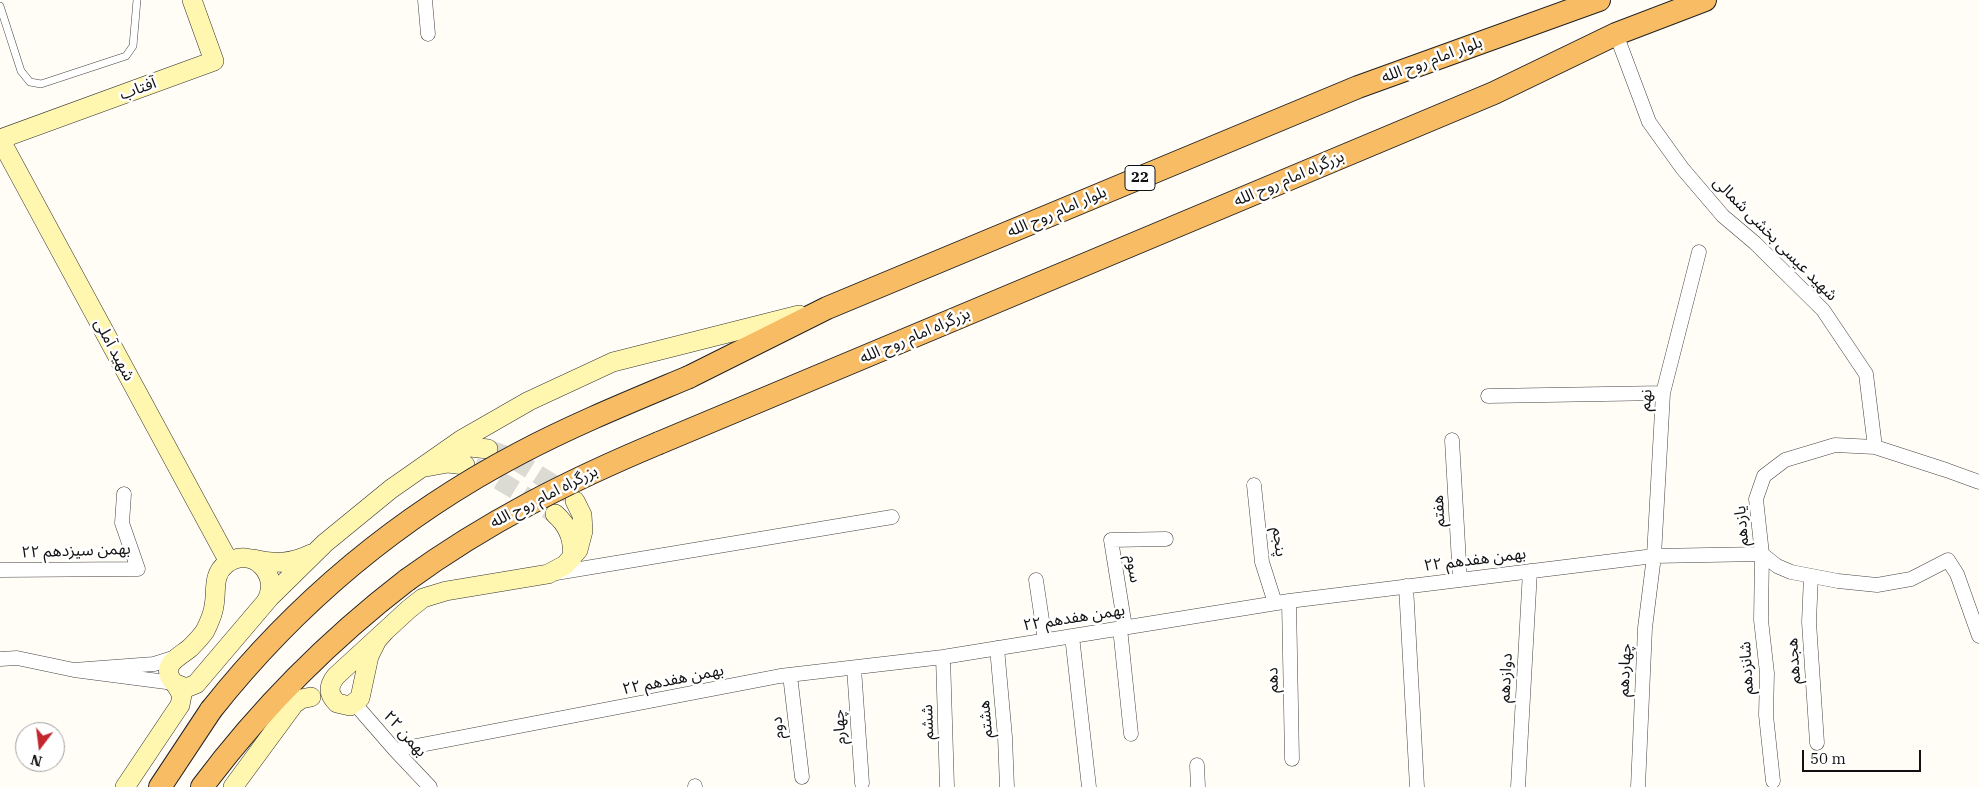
<!DOCTYPE html>
<html>
<head>
<meta charset="utf-8">
<style>
  body { margin:0 }
  #map { position:relative; width:1979px; height:787px; overflow:hidden; background:#fffdf5; font-family:"IBM Plex Serif",serif }
  canvas { display:block }
  .north { position:absolute; left:15px; top:722px; width:50px; height:50px; box-sizing:border-box; background:#fff; border:1px solid #a0a0a0; border-radius:50%; rotate:195deg; font-size:14px; font-weight:700; line-height:20px; text-align:center; color:#111 }
  .north::after { content:''; display:block; margin:auto; width:18px; height:22px; background:#c4262e; clip-path:polygon(50% 0,100% 100%,50% 72%,0 100%) }
  .scale { position:absolute; left:1802px; top:750px; width:119px; height:22px; box-sizing:border-box; border:2px solid #111; border-top:0; padding-left:6px; font-size:15px; line-height:18px; white-space:nowrap; color:#111; -webkit-text-stroke:4px #fff; paint-order:stroke }
</style>
</head>
<body>
<div id="map">
<canvas width="1979" height="787"></canvas>
<div class="north">N</div>
<div class="scale">50 m</div>
</div>
<script>
const c = document.querySelector('canvas').getContext('2d');
c.lineJoin = 'round';
function trace(path, color, width, dash) { c.strokeStyle = color; c.lineWidth = width; c.lineCap = dash ? 'butt' : 'round'; c.setLineDash(dash || []); c.stroke(path); }
function drawText(font, color, halo, rows, align = 'center') {
  c.font = font + ' "IBM Plex Serif","Noto Sans Arabic",serif'; c.lineWidth = 5; c.setLineDash([]); c.textBaseline = 'middle'; c.strokeStyle = halo; c.fillStyle = color; for (const [text, x, y, turn = 0] of rows) {
    c.save(); c.translate(x, y); c.rotate((+turn || 0) * Math.PI / 180); c.textAlign = isNaN(turn) ? turn : align; if (halo) c.strokeText(text, 0, 0); c.fillText(text, 0, 0); c.restore();
  }
}
trace(new Path2D(`
  M 488,449 L 510,457 L 569,494
  M 474,467 L 487,473 L 555,514`), '#dbdad3', 19, [19, 9]);
const service = new Path2D(`
  M 0,6 L 21,71 L 30,82 L 41,84 L 126,56 L 133,46 L 137,0`);
const minor = new Path2D(`
  M 425,0 L 428,34
  M 1616,34 L 1649,122 L 1682,168 L 1723,216 L 1755,243 L 1823,310 L 1866,374 L 1875,447
  M 1488,396 L 1663,393
  M 1452,440 L 1460,580
  M 1254,485 L 1262,562 L 1275,603
  M 1762,554 L 1777,566 L 1791,572 L 1838,581 L 1877,585 L 1911,579 L 1948,560 L 1957,574 L 1979,636
  M 0,570 L 138,569 L 122,523 L 124,494
  M 556,573 L 892,517
  M 1811,576 L 1809,622 L 1817,743
  M 1036,580 L 1045,640
  M 1406,586 L 1417,787
  M 1289,601 L 1292,759
  M 1125,627 L 1111,540 L 1166,539
  M 1120,628 L 1131,734
  M 1072,636 L 1089,787
  M 997,648 L 1005,737 L 1007,787
  M 943,657 L 947,787
  M 0,659 L 17,658 L 74,670
  M 854,668 L 862,783
  M 790,675 L 802,777
  M 174,683 L 74,670 L 154,664 L 176,657
  M 355,704 L 395,750 L 430,787
  M 395,750 L 780,676 L 943,657 L 1289,601 L 1654,556 L 1762,554
  M 1197,765 L 1198,787
  M 1773,781 L 1766,715 L 1767,673 L 1761,620 L 1762,554 L 1756,499 L 1764,476 L 1785,460 L 1835,445 L 1875,447 L 1946,470 L 1979,482
  M 695,786 L 695,787
  M 1518,787 L 1530,571
  M 1638,787 L 1645,628 L 1654,556 L 1663,393 L 1699,252`);
const secondary = new Path2D(`
  M 0,139 L 229,562
  M 0,139 L 214,61 L 192,0
  M 449,450 L 470,447 L 488,449
  M 426,467 L 448,463 L 465,465
  M 555,514 C 568,525 574,541 572,558
  M 253,559 C 273,564 291,564 311,554
  M 265,603 C 283,576 252,544 226,564 C 212,575 217,591 214,606 C 213,615 209,623 205,631 C 201,637 195,643 190,648 C 178,658 159,665 174,683 L 186,688 L 196,684 L 270,597 L 325,543 L 391,489 L 461,440 L 529,401 L 613,362 L 799,315
  M 385,631 L 377,640 L 369,656 L 360,698 L 350,706 L 337,703 C 328,694 328,686 336,676 L 409,609 L 423,598 L 446,591 L 548,574 L 565,565 L 578,550 L 583,531 L 582,515 L 575,501
  M 125,787 L 180,705 L 182,695 L 176,685
  M 233,787 L 294,704 L 301,699 L 311,697`);
const trunk = new Path2D(`
  M 689,377 L 827,308 L 1358,87 L 1599,0
  M 659,443 L 1494,93 L 1616,34 L 1705,0
  M 160,787 L 211,710
  M 202,787 C 261,708 329,640 407,580`);
trace(service, '#444', 8);
trace(minor, '#444', 15);
trace(secondary, '#333', 20);
trace(trunk, '#222', 24);
trace(service, '#fff', 7);
trace(minor, '#fff', 14);
trace(secondary, '#fff6b0', 19);
trace(trunk, '#f7bc64', 22);
const trunkBridge = new Path2D(`
  M 407,580 C 487,522 568,481 659,443
  M 211,710 C 295,604 400,516 520,453 C 575,424 632,401 689,377`);
trace(trunkBridge, '#222', 24, []);
trace(trunkBridge, '#f7bc64', 22);
for (const [x, y, w] of [
  [1140,178,30]
]) { const box = new Path2D(); box.roundRect(x - w / 2, y - 12.5, w, 25, 4); c.fillStyle = '#fff'; c.fill(box); trace(box, '#111', 1); }
drawText('bold 15px', '#111', null, [
  ["22",1140,178]
]);
drawText('16px', '#111', '#fff', [
  ["بلوار امام روح الله",1432,60,-20],
  ["آفتاب",138,89,-20],
  ["بزرگراه امام روح الله",1289,179,-23],
  ["بلوار امام روح الله",1057,212,-23],
  ["شهید عیسی بخشی شمالی",1775,239,45],
  ["بزرگراه امام روح الله",915,336,-23],
  ["شهید آملی",114,350,62],
  ["نهم",1646,400,-84],
  ["بزرگراه امام روح الله",544,497,-27],
  ["هفتم",1439,511,-93],
  ["یازدهم",1742,526,-95],
  ["پنجم",1279,542,83],
  ["۲۲ بهمن سیزدهم",76,551,-2],
  ["۲۲ بهمن هفدهم",1475,560,-7],
  ["سوم",1133,569,81],
  ["۲۲ بهمن هفدهم",1074,618,-9],
  ["هجدهم",1794,661,-94],
  ["شانزدهم",1747,668,-93],
  ["چهاردهم",1625,670,-87],
  ["دوازدهم",1506,678,-87],
  ["۲۲ بهمن هفدهم",673,680,-11],
  ["دهم",1273,680,-91],
  ["هشتم",986,719,-95],
  ["ششم",928,722,-92],
  ["چهارم",840,727,-94],
  ["دوم",778,728,-97],
  ["۲۲ بهمن",405,734,48]
]);
</script>
</body>
</html>
